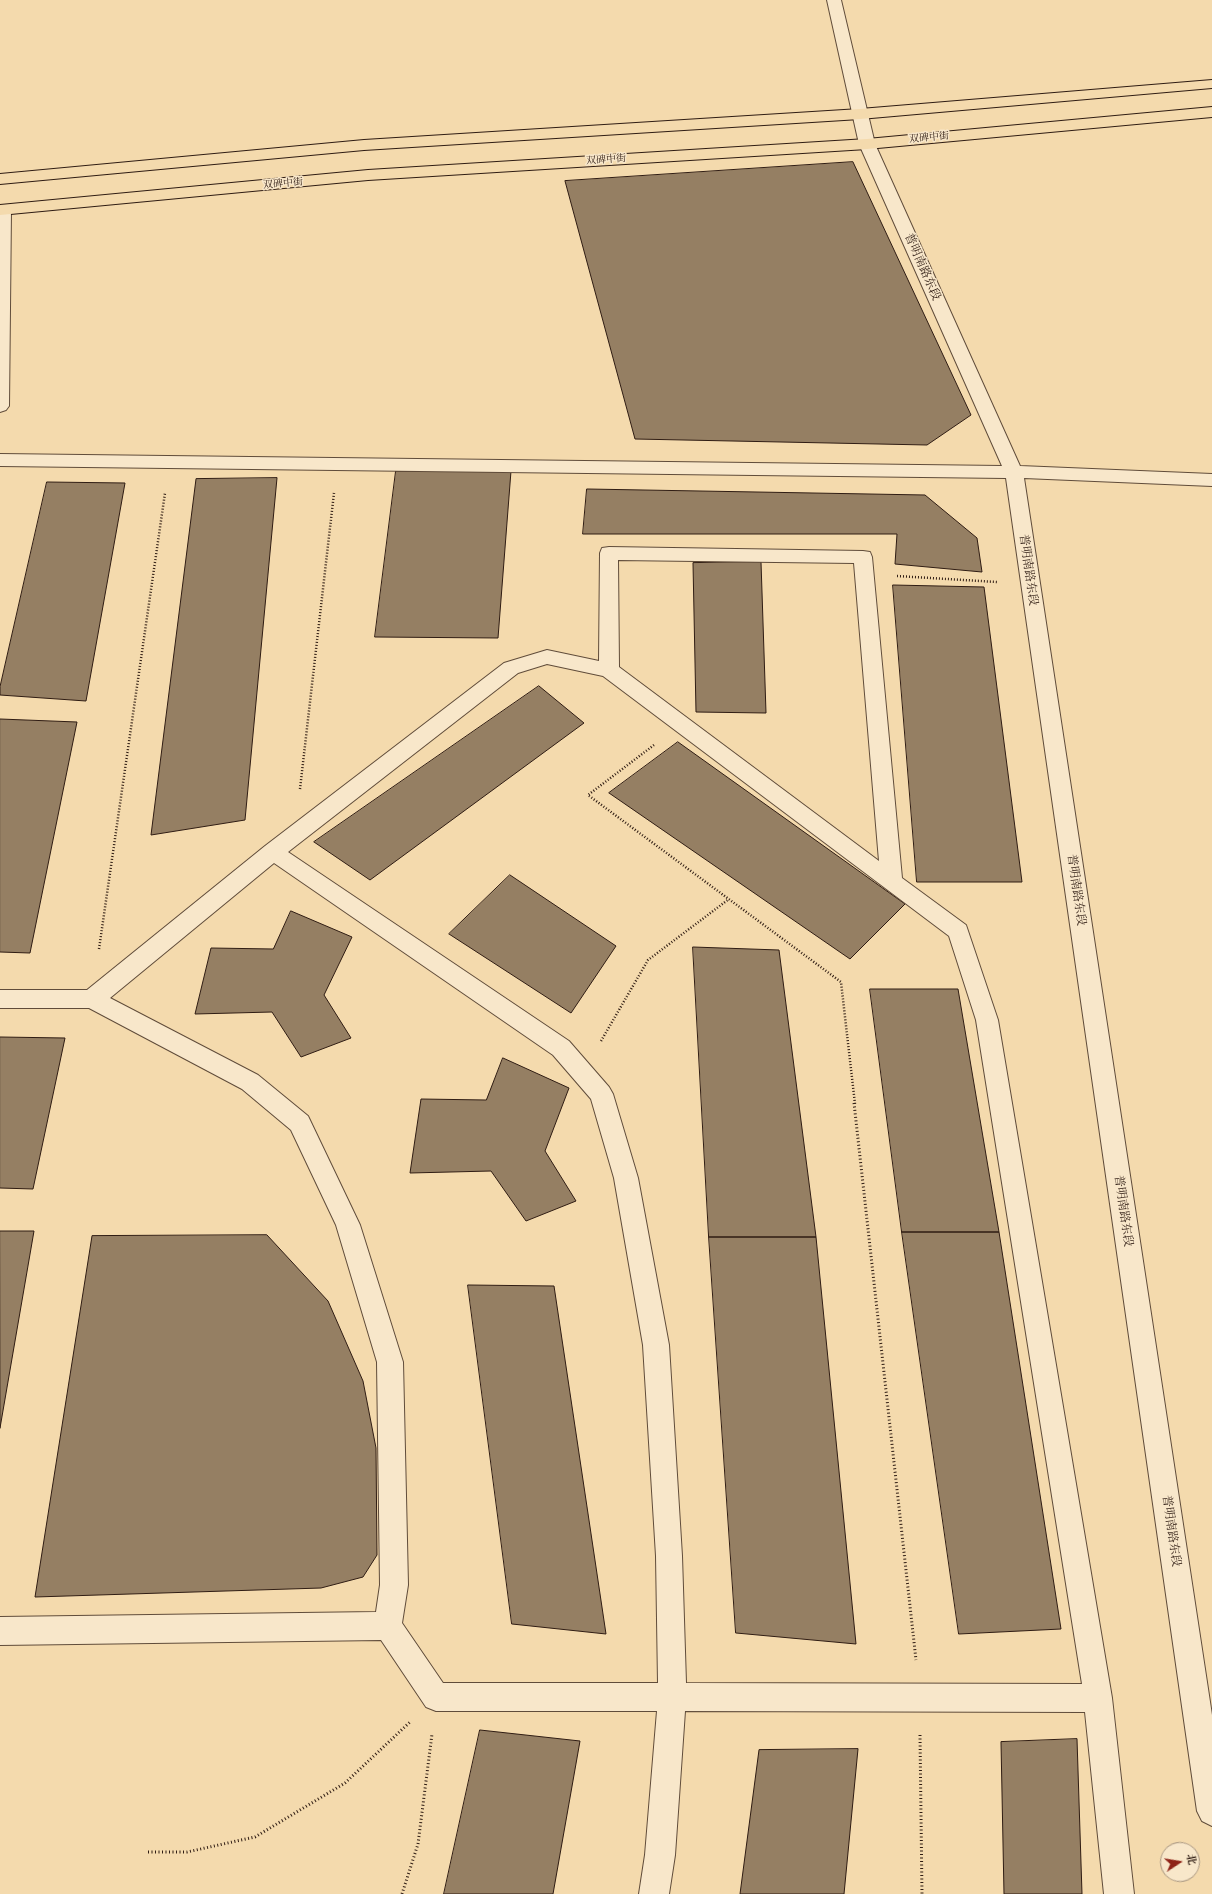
<!DOCTYPE html>
<html>
<head>
<meta charset="utf-8">
<style>
  body { margin:0 }
  #map { position:relative; width:1212px; height:1894px; overflow:hidden; background:#f4daad; font-family:"IM FELL Great Primer","Noto Serif SC",serif }
  canvas { display:block }
  .north { position:absolute; left:1160px; top:1842px; width:40px; height:40px; box-sizing:border-box; background:#f8e7ca; border:1px solid #a89681; border-radius:50%; rotate:78deg; font-size:11px; font-weight:700; line-height:16px; text-align:center; color:#2f1c13 }
  .north::after { content:''; display:block; margin:auto; width:14px; height:18px; background:#8f2418; clip-path:polygon(50% 0,100% 100%,50% 72%,0 100%) }
</style>
</head>
<body>
<div id="map">
<canvas width="1212" height="1894"></canvas>
<div class="north">北</div>
</div>
<script>
const c = document.querySelector('canvas').getContext('2d');
c.lineJoin = 'round';
function fill(path, color) { c.fillStyle = color; c.fill(path, 'evenodd'); }
function trace(path, color, width, dash) { c.strokeStyle = color; c.lineWidth = width; c.lineCap = dash ? 'butt' : 'round'; c.setLineDash(dash || []); c.stroke(path); }
function drawText(font, color, halo, rows, align = 'center') {
  c.font = font + ' "IM FELL Great Primer","Noto Serif SC",serif'; c.lineWidth = 3; c.setLineDash([]); c.textBaseline = 'middle'; c.strokeStyle = halo; c.fillStyle = color; for (const [text, x, y, turn = 0] of rows) {
    c.save(); c.translate(x, y); c.rotate((+turn || 0) * Math.PI / 180); c.textAlign = isNaN(turn) ? turn : align; if (halo) c.strokeText(text, 0, 0); c.fillText(text, 0, 0); c.restore();
  }
}
const building = new Path2D(`
  M 853,162 L 971,415 L 927,445 L 635,439 L 565,181 Z
  M 396,471 L 511,471 L 498,638 L 375,637 Z
  M 277,478 L 245,820 L 151,835 L 196,479 Z
  M 47,482 L 125,483 L 86,701 L 0,695 L 0,687 Z
  M 587,489 L 925,495 L 977,538 L 982,572 L 895,564 L 897,534 L 583,534 Z
  M 761,562 L 766,713 L 696,712 L 693,563 Z
  M 893,585 L 984,587 L 1022,882 L 917,882 Z
  M 539,686 L 584,723 L 370,880 L 314,842 Z
  M 0,719 L 77,722 L 30,953 L 0,952 Z
  M 678,742 L 905,904 L 850,959 L 609,793 Z
  M 510,875 L 616,946 L 571,1013 L 449,934 Z
  M 291,911 L 352,937 L 324,995 L 351,1038 L 301,1057 L 272,1012 L 195,1014 L 211,948 L 273,949 Z
  M 693,947 L 779,950 L 816,1237 L 709,1237 Z
  M 870,989 L 958,989 L 999,1232 L 902,1232 Z
  M 0,1037 L 65,1038 L 33,1189 L 0,1188 Z
  M 503,1058 L 569,1088 L 545,1151 L 576,1201 L 526,1221 L 491,1171 L 410,1173 L 421,1099 L 486,1100 Z
  M 0,1231 L 34,1231 L 0,1428 Z
  M 902,1232 L 999,1232 L 1061,1629 L 959,1634 Z
  M 267,1235 L 328,1301 L 363,1381 L 376,1448 L 377,1555 L 363,1577 L 321,1588 L 35,1597 L 92,1236 Z
  M 709,1237 L 816,1237 L 856,1644 L 736,1633 Z
  M 468,1285 L 554,1286 L 606,1634 L 512,1624 Z
  M 480,1730 L 580,1741 L 553,1894 L 444,1894 Z
  M 1077,1739 L 1082,1894 L 1004,1894 L 1001,1742 Z
  M 858,1749 L 844,1894 L 740,1894 L 759,1750 Z`);
fill(building, '#957f63');
trace(building, '#2f1c13', 1);
const minor = new Path2D(`
  M 827,0 L 841,0 L 875,144 L 1020,466 L 1212,474 L 1212,486 L 1024,478 L 1212,1715 L 1212,1826 L 1202,1821 L 1197,1811 L 1006,478 L 0,466 L 0,454 L 1002,466 L 859,144 Z
  M 3,205 L 9,207 L 11,210 L 9,406 L 6,410 L 0,412 L 0,206 Z
  M 609,547 L 863,551 L 870,552 L 872,557 L 902,878 L 966,925 L 998,1020 L 1112,1698 L 1134,1894 L 1104,1894 L 1085,1712 L 685,1711 L 675,1855 L 669,1894 L 639,1894 L 645,1855 L 657,1711 L 436,1711 L 426,1707 L 381,1640 L 0,1645 L 0,1617 L 376,1612 L 380,1585 L 377,1362 L 336,1225 L 291,1130 L 242,1089 L 89,1008 L 0,1008 L 0,990 L 87,990 L 265,846 L 504,663 L 547,650 L 599,661 L 600,553 L 602,548 ZM 618,560 L 854,563 L 879,861 L 619,667 ZM 547,664 L 603,676 L 949,936 L 976,1020 L 1082,1684 L 686,1683 L 682,1556 L 669,1345 L 638,1178 L 613,1094 L 609,1087 L 569,1041 L 288,852 L 518,673 ZM 274,863 L 553,1055 L 591,1099 L 614,1178 L 643,1345 L 656,1556 L 658,1683 L 443,1683 L 402,1623 L 408,1585 L 403,1362 L 360,1225 L 308,1116 L 258,1075 L 110,998 Z`);
const major = new Path2D(`
  M 1212,80 L 1212,88 L 860,119 L 364,150 L 0,184 L 0,174 L 364,140 L 860,109 Z
  M 1212,107 L 1212,117 L 867,149 L 368,180 L 0,215 L 0,205 L 368,170 L 867,139 Z`);
trace(minor, '#604c3a', 2);
trace(major, '#2f1c13', 2);
trace(new Path2D(`
  M 897,576 L 997,582
  M 654,745 L 588,795 L 841,982 L 855,1104
  M 300,789 L 334,493
  M 99,949 L 165,493
  M 601,1041 L 648,960 L 729,899`), '#2f1c13', 2.5, [1, 2]);
trace(new Path2D(`
  M 854,1103 L 916,1660
  M 920,1735 L 922,1894
  M 148,1852 L 187,1852 L 255,1837 L 345,1783 L 410,1722
  M 402,1894 L 418,1844 L 432,1734`), '#2f1c13', 3, [1, 2.5]);
fill(minor, '#f8e7ca');
fill(major, '#f4daad');
drawText('10px', '#2f1c13', '#f8e7ca', [
  ["双碑中街",929,138,-5],
  ["双碑中街",606,160,-4],
  ["双碑中街",283,184,-5]
]);
drawText('12px', '#2f1c13', '#f8e7ca', [
  ["普明南路东段",922,267,66],
  ["普明南路东段",1028,570,82],
  ["普明南路东段",1076,890,82],
  ["普明南路东段",1123,1211,82],
  ["普明南路东段",1171,1531,82]
]);
</script>
</body>
</html>
